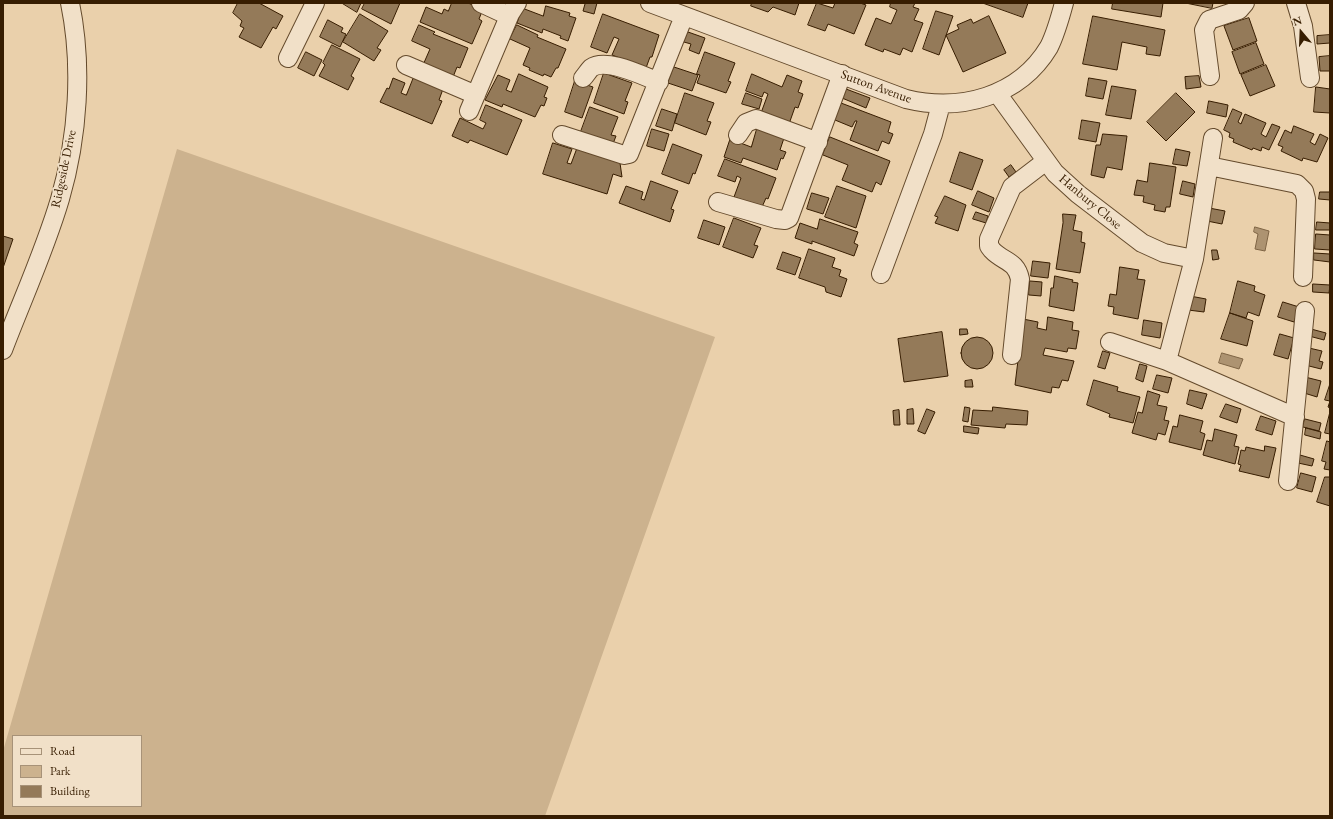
<!DOCTYPE html>
<html>
<head>
<meta charset="utf-8">
<style>
  body { margin:0 }
  #map { position:relative; width:1333px; height:819px; overflow:hidden; background:#ead0ab; font-family:"EB Garamond",serif }
  canvas { display:block }
  .frame { position:absolute; inset:0; border:4px solid #371d01; pointer-events:none }
  .legend { position:absolute; left:12px; top:735px; width:130px; height:72px; box-sizing:border-box; background:#f1e0c8; border:1px solid #a79278; margin:0; padding:5px 7px; list-style:none; font-size:12px; color:#371d01 }
  .legend li { display:flex; align-items:center; gap:8px; height:20px }
  .legend b { width:20px; border:1px solid #a79278 }
  .north { position:absolute; left:1281px; top:12px; width:40px; height:40px; -webkit-text-stroke:3px #f1e0c8; paint-order:stroke; rotate:341deg; font-size:11px; font-weight:700; line-height:16px; text-align:center; color:#371d01 }
  .north::after { content:''; display:block; margin:auto; width:14px; height:18px; background:#371d01; clip-path:polygon(50% 0,100% 100%,50% 72%,0 100%) }
</style>
</head>
<body>
<div id="map">
<canvas width="1333" height="819"></canvas>
<div class="frame"></div>
<ul class="legend">
<li><b style="height:5px;background:#f1e0c8"></b>Road</li>
<li><b style="height:11px;background:#ccb28e"></b>Park</li>
<li><b style="height:11px;background:#947a59"></b>Building</li>
</ul>
<div class="north">N</div>
</div>
<script>
const c = document.querySelector('canvas').getContext('2d');
c.lineJoin = 'round';
function fill(path, color) { c.fillStyle = color; c.fill(path, 'evenodd'); }
function trace(path, color, width, dash) { c.strokeStyle = color; c.lineWidth = width; c.lineCap = dash ? 'butt' : 'round'; c.setLineDash(dash || []); c.stroke(path); }
function drawText(font, color, halo, rows, align = 'center') {
  c.font = font + ' "EB Garamond",serif'; c.lineWidth = 3.5; c.setLineDash([]); c.textBaseline = 'middle'; c.strokeStyle = halo; c.fillStyle = color; for (const [text, x, y, turn = 0] of rows) {
    c.save(); c.translate(x, y); c.rotate((+turn || 0) * Math.PI / 180); c.textAlign = isNaN(turn) ? turn : align; if (halo) c.strokeText(text, 0, 0); c.fillText(text, 0, 0); c.restore();
  }
}
fill(new Path2D(`
  M 177,149 L 715,337 L 545,816 L 3,816 L 3,751 ZM 13,736 L 141,736 L 141,806 L 13,806 Z`), '#ccb28e');
const water = new Path2D(`
  M 1255,227 L 1269,231 L 1265,251 L 1255,249 L 1258,234 L 1254,232 Z
  M 1222,353 L 1243,359 L 1239,369 L 1219,363 Z`);
fill(water, '#ad9371');
trace(water, '#7e6444', 1);
const building = new Path2D(`
  M 238,3 L 259,3 L 283,16 L 276,29 L 273,27 L 261,48 L 239,37 L 244,28 L 240,26 L 242,21 L 233,13 Z
  M 342,3 L 361,3 L 357,12 Z
  M 365,3 L 400,3 L 391,24 L 362,9 Z
  M 452,3 L 468,3 L 483,9 L 479,19 L 482,21 L 472,44 L 420,22 L 426,7 L 442,14 L 444,9 L 448,11 Z
  M 583,3 L 597,3 L 594,14 L 583,11 L 585,4 Z
  M 752,3 L 799,3 L 795,15 L 773,7 L 768,12 L 751,6 Z
  M 817,3 L 833,8 L 835,3 L 860,3 L 866,5 L 854,34 L 828,24 L 825,31 L 808,25 Z
  M 891,3 L 915,3 L 913,7 L 919,9 L 914,20 L 923,23 L 912,52 L 903,48 L 900,55 L 884,49 L 883,52 L 865,45 L 876,18 L 891,24 L 897,10 L 890,7 Z
  M 983,3 L 1028,3 L 1023,17 Z
  M 1113,3 L 1163,3 L 1161,17 L 1112,9 Z
  M 1186,3 L 1213,3 L 1212,8 Z
  M 546,6 L 570,13 L 569,16 L 576,18 L 568,41 L 560,38 L 561,36 L 543,29 L 542,33 L 517,23 L 522,8 L 543,16 Z
  M 936,11 L 953,16 L 939,55 L 923,49 Z
  M 360,14 L 388,31 L 377,48 L 381,50 L 374,61 L 343,42 Z
  M 603,14 L 659,35 L 652,57 L 650,57 L 646,68 L 612,55 L 619,39 L 614,37 L 607,53 L 591,47 Z
  M 989,16 L 1006,53 L 963,72 L 946,35 L 959,29 L 957,25 L 971,19 L 973,23 Z
  M 1093,16 L 1165,30 L 1160,56 L 1146,54 L 1147,47 L 1122,42 L 1117,70 L 1083,64 Z
  M 1249,18 L 1257,41 L 1233,50 L 1224,26 Z
  M 328,20 L 343,28 L 341,32 L 346,34 L 340,47 L 320,37 Z
  M 419,25 L 435,32 L 433,34 L 468,48 L 460,68 L 457,67 L 453,77 L 423,65 L 430,49 L 412,41 Z
  M 517,25 L 538,35 L 537,37 L 566,49 L 558,68 L 556,68 L 551,77 L 544,74 L 543,76 L 529,70 L 530,68 L 523,65 L 530,48 L 510,39 Z
  M 688,32 L 705,38 L 699,54 L 689,50 L 691,44 L 684,42 Z
  M 1330,35 L 1330,43 L 1317,44 L 1317,36 Z
  M 1256,43 L 1264,64 L 1240,74 L 1232,52 Z
  M 332,45 L 360,59 L 351,76 L 354,78 L 348,90 L 319,76 L 325,65 L 323,63 Z
  M 306,52 L 322,60 L 314,76 L 298,68 Z
  M 705,52 L 735,63 L 728,81 L 731,82 L 726,93 L 697,83 L 700,75 L 697,74 Z
  M 1330,56 L 1330,71 L 1320,71 L 1319,57 Z
  M 1266,65 L 1275,86 L 1250,96 L 1241,75 Z
  M 674,67 L 698,75 L 692,91 L 668,83 Z
  M 604,73 L 632,83 L 625,101 L 628,102 L 624,114 L 594,103 Z
  M 519,74 L 548,87 L 544,97 L 547,98 L 544,106 L 541,105 L 535,117 L 503,104 L 502,107 L 485,100 L 498,75 L 510,80 L 506,90 L 511,92 Z
  M 752,74 L 782,87 L 787,75 L 802,81 L 798,92 L 803,94 L 798,108 L 795,107 L 789,124 L 761,113 L 768,94 L 764,92 L 762,97 L 746,91 Z
  M 1199,76 L 1201,87 L 1186,89 L 1185,77 Z
  M 414,77 L 443,89 L 439,100 L 442,101 L 432,124 L 380,102 L 387,88 L 389,89 L 393,78 L 405,83 L 401,93 L 406,95 Z
  M 1089,78 L 1107,81 L 1103,99 L 1086,96 Z
  M 575,81 L 593,87 L 582,118 L 565,112 Z
  M 1112,86 L 1136,90 L 1131,119 L 1106,115 Z
  M 1316,87 L 1330,89 L 1330,113 L 1314,112 Z
  M 846,89 L 870,98 L 866,108 L 842,98 Z
  M 685,93 L 714,103 L 707,121 L 711,122 L 706,135 L 675,123 Z
  M 746,93 L 762,99 L 759,109 L 742,104 Z
  M 1176,93 L 1195,112 L 1166,141 L 1147,122 Z
  M 1209,101 L 1228,105 L 1226,117 L 1207,113 Z
  M 841,103 L 891,122 L 888,132 L 893,134 L 889,144 L 882,141 L 878,151 L 850,140 L 857,121 L 855,121 L 852,127 L 835,120 Z
  M 486,105 L 522,120 L 507,155 L 470,140 L 468,143 L 452,136 L 460,118 L 483,129 L 486,123 L 480,120 Z
  M 590,107 L 618,117 L 611,135 L 616,136 L 611,149 L 579,137 Z
  M 662,109 L 677,114 L 672,131 L 656,126 Z
  M 1233,109 L 1242,113 L 1238,122 L 1241,124 L 1245,114 L 1266,123 L 1261,134 L 1266,137 L 1272,124 L 1280,127 L 1269,150 L 1262,147 L 1261,151 L 1253,148 L 1252,150 L 1233,142 L 1234,139 L 1229,137 L 1230,133 L 1224,130 Z
  M 1082,120 L 1100,123 L 1096,142 L 1079,139 Z
  M 1294,126 L 1314,134 L 1310,142 L 1315,145 L 1320,134 L 1328,138 L 1317,162 L 1303,158 L 1302,161 L 1281,151 L 1283,147 L 1278,145 L 1285,130 L 1291,133 Z
  M 652,129 L 669,134 L 664,151 L 647,146 Z
  M 757,129 L 784,138 L 780,150 L 786,152 L 783,159 L 781,158 L 777,170 L 743,158 L 741,163 L 724,157 L 730,139 L 751,147 Z
  M 1103,134 L 1127,136 L 1122,170 L 1107,167 L 1104,178 L 1091,175 L 1096,145 L 1100,145 Z
  M 830,137 L 890,161 L 881,185 L 876,182 L 872,192 L 842,180 L 848,165 L 823,155 Z
  M 553,143 L 572,149 L 567,163 L 571,164 L 577,148 L 620,163 L 622,177 L 613,174 L 607,194 L 543,174 Z
  M 673,144 L 702,155 L 695,174 L 693,173 L 689,184 L 662,174 Z
  M 1176,149 L 1190,152 L 1187,166 L 1173,164 Z
  M 960,152 L 983,160 L 972,190 L 950,182 Z
  M 725,159 L 776,178 L 768,199 L 766,198 L 762,207 L 734,197 L 741,178 L 737,176 L 735,182 L 718,176 Z
  M 1150,163 L 1176,167 L 1170,207 L 1166,207 L 1165,212 L 1154,210 L 1155,205 L 1143,202 L 1144,196 L 1134,195 L 1137,180 L 1147,182 Z
  M 1011,165 L 1016,172 L 1009,177 L 1004,170 Z
  M 651,181 L 678,191 L 671,209 L 674,210 L 670,222 L 619,203 L 626,186 L 643,192 L 641,199 L 644,200 Z
  M 1183,181 L 1195,184 L 1193,197 L 1180,194 Z
  M 837,186 L 866,196 L 856,228 L 825,217 Z
  M 978,191 L 994,198 L 989,212 L 972,205 Z
  M 1320,192 L 1330,192 L 1330,200 L 1319,199 Z
  M 812,193 L 829,198 L 823,214 L 807,209 Z
  M 945,196 L 966,205 L 958,231 L 935,223 L 938,217 L 935,216 Z
  M 1209,208 L 1225,211 L 1222,224 L 1207,221 Z
  M 976,212 L 988,216 L 986,223 L 973,219 Z
  M 1063,214 L 1076,215 L 1073,230 L 1082,232 L 1081,242 L 1085,243 L 1080,273 L 1056,269 L 1063,223 Z
  M 734,218 L 761,228 L 754,245 L 758,246 L 753,258 L 723,247 Z
  M 820,219 L 858,232 L 854,243 L 858,245 L 854,256 L 812,241 L 812,244 L 795,238 L 800,223 L 817,229 Z
  M 704,220 L 725,227 L 719,245 L 698,238 Z
  M 1317,222 L 1330,223 L 1330,230 L 1316,230 Z
  M 1316,234 L 1330,235 L 1330,250 L 1315,249 Z
  M 3,236 L 13,239 L 3,268 Z
  M 809,249 L 835,258 L 832,267 L 841,270 L 839,276 L 847,279 L 841,297 L 826,292 L 825,287 L 799,278 Z
  M 1212,250 L 1217,250 L 1219,259 L 1213,260 Z
  M 783,252 L 801,258 L 795,275 L 777,269 Z
  M 1314,253 L 1330,254 L 1330,262 L 1314,260 Z
  M 1033,261 L 1050,263 L 1048,278 L 1031,276 Z
  M 1120,267 L 1139,270 L 1137,279 L 1145,280 L 1138,319 L 1113,314 L 1114,307 L 1108,306 L 1110,294 L 1116,295 Z
  M 1055,276 L 1073,280 L 1072,282 L 1078,283 L 1074,311 L 1049,306 L 1051,288 L 1053,288 Z
  M 1030,281 L 1042,282 L 1041,296 L 1029,295 Z
  M 1238,281 L 1255,286 L 1254,291 L 1265,295 L 1259,316 L 1248,312 L 1246,318 L 1230,313 Z
  M 1313,284 L 1330,285 L 1329,293 L 1313,292 Z
  M 1190,296 L 1206,299 L 1204,312 L 1188,310 Z
  M 1283,302 L 1299,307 L 1294,322 L 1278,317 Z
  M 1230,313 L 1253,321 L 1247,346 L 1221,339 Z
  M 1048,317 L 1073,322 L 1072,330 L 1079,331 L 1076,349 L 1068,348 L 1067,352 L 1045,348 L 1043,355 L 1074,361 L 1068,381 L 1062,380 L 1059,388 L 1052,387 L 1051,393 L 1015,385 L 1023,319 L 1038,322 L 1037,328 L 1046,330 Z
  M 1144,320 L 1162,323 L 1160,338 L 1142,335 Z
  M 960,329 L 967,329 L 968,334 L 960,335 Z
  M 1311,329 L 1326,333 L 1324,340 L 1309,336 Z
  M 942,332 L 948,376 L 904,382 L 898,339 Z
  M 1280,334 L 1294,338 L 1288,359 L 1274,355 Z
  M961 353a16 16 0 1 1 32 0a16 16 0 1 1-32 0Z
  M 1309,348 L 1322,351 L 1319,361 L 1323,362 L 1321,369 L 1305,365 Z
  M 1103,351 L 1110,353 L 1105,369 L 1098,367 Z
  M 1140,364 L 1147,366 L 1143,382 L 1136,379 Z
  M 1157,375 L 1172,378 L 1168,393 L 1153,389 Z
  M 1305,377 L 1321,381 L 1317,397 L 1301,392 Z
  M 972,380 L 973,387 L 965,387 L 965,381 Z
  M 1094,380 L 1118,387 L 1117,391 L 1140,397 L 1133,423 L 1109,417 L 1110,414 L 1087,405 Z
  M 1330,384 L 1330,408 L 1328,407 L 1330,401 L 1325,400 Z
  M 1190,390 L 1207,394 L 1202,409 L 1187,404 Z
  M 1148,391 L 1160,395 L 1157,405 L 1167,407 L 1164,420 L 1169,421 L 1165,435 L 1158,433 L 1156,440 L 1132,433 L 1138,412 L 1142,413 Z
  M 1226,404 L 1241,409 L 1237,423 L 1220,417 Z
  M 965,407 L 970,408 L 968,422 L 963,421 Z
  M 993,407 L 1028,411 L 1027,425 L 1006,424 L 1005,428 L 971,425 L 973,410 L 992,411 Z
  M 913,409 L 914,424 L 907,424 L 907,410 Z
  M 927,409 L 935,412 L 925,434 L 918,431 Z
  M 899,410 L 900,425 L 894,425 L 893,411 Z
  M 1330,412 L 1330,434 L 1325,433 Z
  M 1180,415 L 1203,421 L 1200,432 L 1205,434 L 1201,450 L 1169,442 L 1173,426 L 1177,427 Z
  M 1261,416 L 1276,421 L 1272,435 L 1256,430 Z
  M 1305,419 L 1321,423 L 1319,431 L 1303,427 Z
  M 964,426 L 979,428 L 978,434 L 964,432 Z
  M 1306,428 L 1321,432 L 1320,439 L 1305,435 Z
  M 1215,429 L 1237,435 L 1234,446 L 1239,447 L 1235,464 L 1203,455 L 1207,440 L 1212,441 Z
  M 1327,441 L 1330,442 L 1330,470 L 1324,469 L 1326,462 L 1322,461 Z
  M 1265,446 L 1276,448 L 1269,478 L 1239,471 L 1241,465 L 1238,464 L 1241,450 L 1245,451 L 1246,447 L 1264,451 Z
  M 1300,455 L 1314,459 L 1312,466 L 1298,463 Z
  M 1301,473 L 1316,477 L 1312,492 L 1297,488 Z
  M 1325,477 L 1330,477 L 1330,506 L 1317,502 Z`);
fill(building, '#947a59');
trace(building, '#371d01', 1);
const minor = new Path2D(`
  M 481,3 L 509,16
  M 650,3 L 906,99 C 960,112 1019,97 1049,47 C 1056,33 1060,18 1064,3
  M 1296,3 L 1303,26 L 1310,78
  M 288,58 L 315,3
  M 406,65 L 476,95
  M 1210,76 L 1204,30 L 1209,20 L 1239,10 L 1245,3
  M 583,78 C 586,75 588,71 591,68 C 606,57 643,76 659,82
  M 997,93 L 1055,173 L 1078,194 L 1142,243 L 1164,253 L 1194,259
  M 469,111 L 510,14 L 517,3
  M 562,135 L 624,155 L 629,154 L 684,16
  M 738,135 L 746,123 L 756,119 L 818,142
  M 1209,166 L 1297,184 L 1304,191 L 1306,199 L 1303,277
  M 718,202 L 776,219 L 785,220 L 789,218 L 842,74
  M 881,274 L 933,134 L 941,104
  M 1110,342 L 1167,361 L 1295,417
  M 3,350 C 22,300 45,250 60,199 C 78,137 83,66 70,3
  M 1012,355 L 1020,279 C 1016,260 1003,262 992,250 L 989,246 L 989,239 L 1012,187 L 1046,161
  M 1167,361 L 1194,259 L 1213,138
  M 1288,481 L 1305,311`);
trace(minor, '#644a2c', 20);
trace(minor, '#f1e0c8', 18);
drawText('13px', '#371d01', '#f1e0c8', [
  ["Sutton Avenue",876,87,20],
  ["Ridgeside Drive",64,169,-78],
  ["Hanbury Close",1090,202,40]
]);
</script>
</body>
</html>
